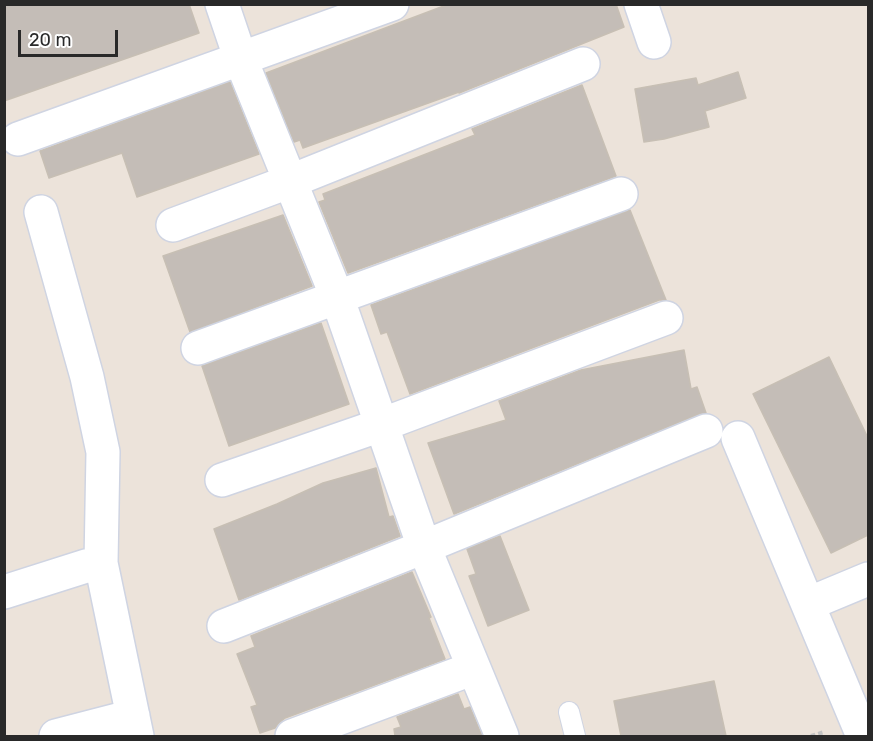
<!DOCTYPE html>
<html>
<head>
<meta charset="utf-8">
<style>
  body { margin:0 }
  #map { position:relative; width:873px; height:741px; overflow:hidden; background:#ece3da; font-family:Rubik,sans-serif }
  canvas { display:block }
  .frame { position:absolute; inset:0; border:6px solid #292929; pointer-events:none }
  .scale { position:absolute; left:18px; top:30px; width:100px; height:27px; box-sizing:border-box; border:3px solid #292929; border-top:0; padding-left:8px; font-size:18px; line-height:21px; white-space:nowrap; color:#292929; -webkit-text-stroke:4px #fff; paint-order:stroke }
</style>
</head>
<body>
<div id="map">
<canvas width="873" height="741"></canvas>
<div class="frame"></div>
<div class="scale">20 m</div>
</div>
<script>
const c = document.querySelector('canvas').getContext('2d');
c.lineJoin = 'round';
function fill(path, color) { c.fillStyle = color; c.fill(path, 'evenodd'); }
function trace(path, color, width, dash) { c.strokeStyle = color; c.lineWidth = width; c.lineCap = dash ? 'butt' : 'round'; c.setLineDash(dash || []); c.stroke(path); }
const building = new Path2D(`
  M 4,4 L 189,4 L 199,33 L 4,101 Z
  M 449,4 L 616,4 L 624,27 L 459,93 L 459,92 L 303,148 L 300,140 L 294,142 L 266,73 Z
  M 738,72 L 746,98 L 705,111 L 709,127 L 664,139 L 644,142 L 635,89 L 696,78 L 698,85 Z
  M 230,82 L 259,154 L 137,197 L 122,153 L 49,178 L 40,151 Z
  M 582,85 L 616,176 L 348,273 L 319,202 L 325,200 L 323,194 L 475,135 L 472,129 Z
  M 630,210 L 666,300 L 659,300 L 410,394 L 387,332 L 381,334 L 371,305 Z
  M 283,215 L 312,286 L 190,332 L 163,256 Z
  M 321,323 L 349,404 L 229,446 L 202,366 Z
  M 684,350 L 691,389 L 697,387 L 706,413 L 699,414 L 454,514 L 428,443 L 506,420 L 499,401 L 581,370 Z
  M 829,357 L 868,438 L 868,535 L 831,553 L 753,394 Z
  M 376,468 L 389,517 L 393,516 L 400,536 L 239,600 L 214,529 L 277,504 L 323,483 Z
  M 500,536 L 529,610 L 488,626 L 469,576 L 476,574 L 467,549 Z
  M 412,572 L 431,617 L 429,618 L 445,659 L 285,718 L 278,724 L 275,728 L 260,733 L 251,707 L 257,705 L 237,654 L 255,647 L 251,636 Z
  M 714,681 L 726,736 L 621,736 L 614,701 Z
  M 458,694 L 464,709 L 470,707 L 482,736 L 395,736 L 394,729 L 401,727 L 397,717 Z`);
fill(building, '#c4bdb7');
trace(building, '#c7bfb4', 1.5);
const lane = new Path2D(`
  M 569,712 L 575,736`);
const street = new Path2D(`
  M 222,4 L 241,60 L 337,297 L 424,547 L 502,736
  M 641,4 L 654,42
  M 18,139 L 392,4
  M 41,212 L 87,377 L 103,452 L 101,563
  M 173,225 L 291,181 L 583,64
  M 198,348 L 621,194
  M 738,438 L 863,736
  M 222,480 L 381,425 L 666,318
  M 4,592 L 86,566 L 101,563 L 137,736
  M 808,604 L 868,579
  M 224,626 L 424,547 L 706,431
  M 56,736 L 133,716
  M 292,736 L 474,668`);
trace(lane, '#cfd4e2', 22);
trace(street, '#cfd4e2', 36);
trace(new Path2D(`
  M 811,736 L 824,732`), '#c3c3c3', 4, [4.5, 3]);
trace(lane, '#fff', 20);
trace(street, '#fff', 33);
</script>
</body>
</html>
